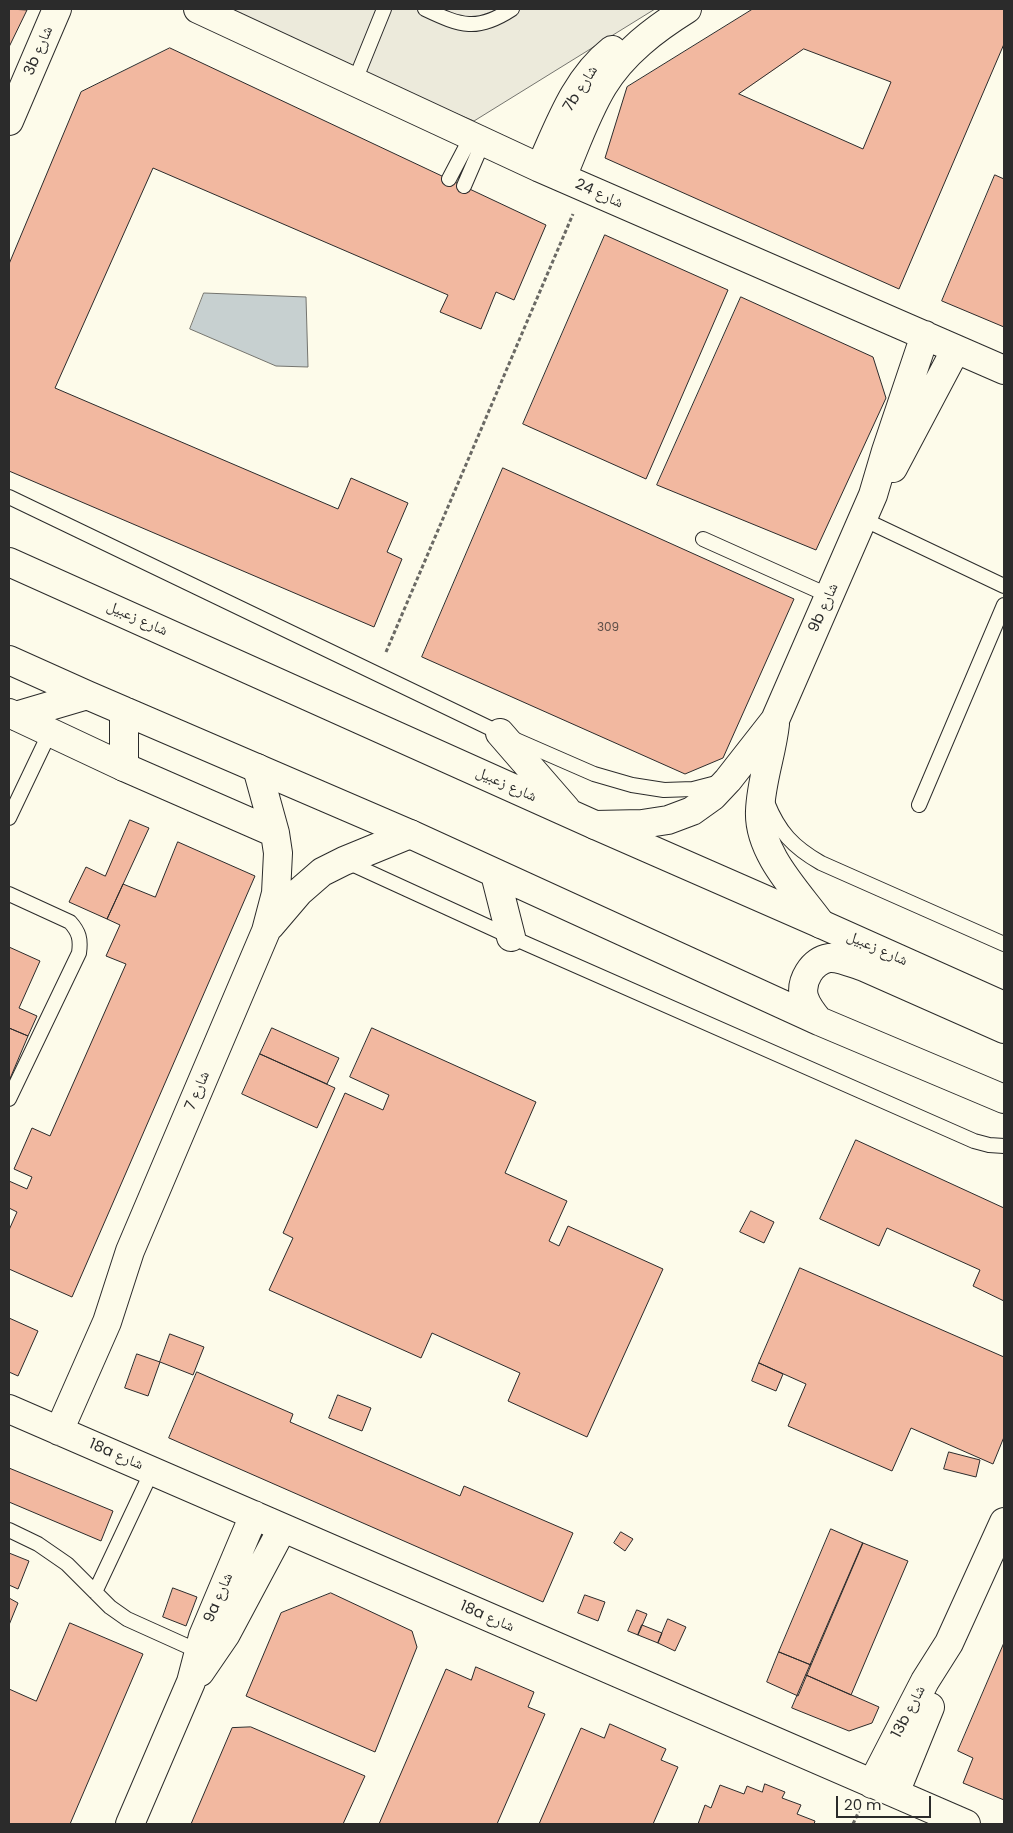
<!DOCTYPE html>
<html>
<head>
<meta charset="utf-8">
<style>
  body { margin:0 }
  #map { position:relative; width:1013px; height:1833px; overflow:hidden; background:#fdfbea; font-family:Poppins,sans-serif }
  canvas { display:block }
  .frame { position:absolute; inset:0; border:10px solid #2b2b2b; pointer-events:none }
  .scale { position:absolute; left:836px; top:1796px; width:95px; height:22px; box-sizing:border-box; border:2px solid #2b2b2b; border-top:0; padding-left:6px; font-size:15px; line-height:18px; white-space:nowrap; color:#2b2b2b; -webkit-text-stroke:4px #fdfbea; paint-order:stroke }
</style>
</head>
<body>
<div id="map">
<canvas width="1013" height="1833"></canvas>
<div class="frame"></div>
<div class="scale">20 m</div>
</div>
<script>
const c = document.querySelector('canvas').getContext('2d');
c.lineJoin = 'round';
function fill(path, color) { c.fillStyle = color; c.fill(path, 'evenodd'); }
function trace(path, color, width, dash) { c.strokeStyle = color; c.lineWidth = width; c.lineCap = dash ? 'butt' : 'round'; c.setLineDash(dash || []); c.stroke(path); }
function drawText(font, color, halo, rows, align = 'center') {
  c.font = font + ' Poppins,"Noto Naskh Arabic",sans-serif'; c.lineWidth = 4; c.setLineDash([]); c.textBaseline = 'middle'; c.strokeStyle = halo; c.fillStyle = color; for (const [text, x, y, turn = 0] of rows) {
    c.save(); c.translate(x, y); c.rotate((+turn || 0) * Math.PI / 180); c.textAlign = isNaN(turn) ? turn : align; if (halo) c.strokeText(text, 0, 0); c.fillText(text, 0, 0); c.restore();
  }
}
const parking = new Path2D(`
  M 213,9 L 655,9 L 474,121 L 235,22 Z`);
fill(parking, '#eceadb');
trace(parking, '#74746e', 1);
const water = new Path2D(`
  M 204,293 L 306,297 L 308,367 L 276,366 L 190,329 Z`);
fill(water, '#c7d0d0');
trace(water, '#74746e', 1);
const building = new Path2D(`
  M 9,9 L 27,10 L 9,47 Z
  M 753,9 L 1004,9 L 1004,44 L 899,289 L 605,158 L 627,87 ZM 804,49 L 891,82 L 863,149 L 739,94 Z
  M 170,48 L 546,225 L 514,300 L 496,292 L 481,329 L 440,312 L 448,295 L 153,168 L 55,388 L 338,509 L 351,478 L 408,503 L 387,552 L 402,559 L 374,627 L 9,471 L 9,264 L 81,92 Z
  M 995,175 L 1004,179 L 1004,327 L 942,301 Z
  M 605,235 L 728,290 L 646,479 L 523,424 Z
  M 741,297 L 873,357 L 886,398 L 816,550 L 657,485 Z
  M 503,468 L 794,599 L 723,758 L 685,774 L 422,657 Z
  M 130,820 L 149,828 L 107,919 L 69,902 L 86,867 L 105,876 Z
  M 178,842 L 255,876 L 72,1297 L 9,1269 L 9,1230 L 17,1212 L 9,1208 L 9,1181 L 27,1189 L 32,1177 L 14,1169 L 32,1128 L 50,1136 L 126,964 L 106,956 L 120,925 L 107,919 L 123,884 L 155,897 Z
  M 9,947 L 40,961 L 19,1008 L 37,1016 L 28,1036 L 9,1028 Z
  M 9,1028 L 28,1036 L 9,1081 Z
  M 272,1028 L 339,1058 L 327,1084 L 260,1054 Z
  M 372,1028 L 536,1102 L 505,1173 L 567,1201 L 549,1241 L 559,1246 L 568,1226 L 663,1269 L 587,1437 L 508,1401 L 520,1373 L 432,1333 L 421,1358 L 269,1290 L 293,1238 L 283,1233 L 345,1093 L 383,1110 L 389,1095 L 350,1077 Z
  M 260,1054 L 335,1088 L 317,1128 L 242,1094 Z
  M 856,1140 L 1004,1208 L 1004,1301 L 973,1286 L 980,1270 L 887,1228 L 879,1246 L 820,1219 Z
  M 751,1211 L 774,1222 L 764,1243 L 740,1232 Z
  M 800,1268 L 1004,1357 L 1004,1437 L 993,1464 L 911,1428 L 892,1471 L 788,1426 L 806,1384 L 759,1363 Z
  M 9,1318 L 38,1331 L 18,1376 L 9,1372 Z
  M 170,1334 L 204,1347 L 193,1375 L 160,1362 Z
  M 137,1354 L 160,1362 L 148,1396 L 125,1388 Z
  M 759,1363 L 783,1374 L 776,1391 L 752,1381 Z
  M 197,1372 L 293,1414 L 290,1422 L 460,1496 L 464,1486 L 573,1533 L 543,1602 L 169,1438 Z
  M 338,1395 L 371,1408 L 362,1431 L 329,1418 Z
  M 949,1452 L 980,1460 L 976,1477 L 944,1469 Z
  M 9,1468 L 113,1511 L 101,1541 L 9,1502 Z
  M 831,1529 L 863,1543 L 811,1665 L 779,1652 Z
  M 621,1532 L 633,1539 L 625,1551 L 614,1543 Z
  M 863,1543 L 908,1561 L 851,1695 L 806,1675 Z
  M 9,1553 L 29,1561 L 18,1589 L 9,1585 Z
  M 173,1588 L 197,1597 L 186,1626 L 163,1617 Z
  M 331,1593 L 412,1631 L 417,1647 L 375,1752 L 246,1696 L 281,1613 Z
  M 585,1595 L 605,1602 L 598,1621 L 578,1613 Z
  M 9,1598 L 18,1603 L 9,1625 Z
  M 637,1610 L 647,1614 L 638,1635 L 628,1631 Z
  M 668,1619 L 686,1627 L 675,1651 L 658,1643 Z
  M 70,1623 L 143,1654 L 70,1824 L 9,1824 L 9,1689 L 36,1701 Z
  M 642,1625 L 662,1633 L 658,1643 L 638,1635 Z
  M 1004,1643 L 1004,1800 L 963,1783 L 973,1758 L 958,1751 Z
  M 779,1652 L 811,1665 L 798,1696 L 767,1682 Z
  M 476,1667 L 534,1692 L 528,1707 L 545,1714 L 497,1824 L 379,1824 L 446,1669 L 471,1680 Z
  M 806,1675 L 879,1707 L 872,1723 L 849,1731 L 792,1708 Z
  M 610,1724 L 666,1749 L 661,1760 L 678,1767 L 653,1824 L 539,1824 L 581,1728 L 604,1738 Z
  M 251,1727 L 365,1776 L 343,1824 L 191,1824 L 232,1728 Z
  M 765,1784 L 785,1792 L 782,1798 L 801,1805 L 797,1814 L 815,1821 L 814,1824 L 698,1824 L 705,1805 L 711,1808 L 720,1785 L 744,1794 L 747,1786 L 762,1792 Z`);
fill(building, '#f2b8a0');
trace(building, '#2b2b2b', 1);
const service = new Path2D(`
  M 425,9 C 461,26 477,32 512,9
  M 354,83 L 384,9
  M 449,179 L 471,137
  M 464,186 L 483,142
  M 9,497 L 500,733 L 594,774 L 632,785 L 664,790 L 693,789 L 720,782
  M 863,519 L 1004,586
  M 703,539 L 830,596
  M 767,802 C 779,832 793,847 821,863 L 1004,944
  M 919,805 L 1004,605
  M 9,818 L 50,732
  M 345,861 L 511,937 L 974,1141 L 989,1145 L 1004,1146
  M 9,894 L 70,922 C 79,932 81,939 79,953 L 9,1099
  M 9,1530 L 38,1544 L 67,1564 L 110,1607 L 127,1619 L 198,1651
  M 95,1592 L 152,1471`);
const minor = new Path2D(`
  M 198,9 L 540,168 L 1004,370
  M 9,121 L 57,9
  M 540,168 C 559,126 575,79 612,50
  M 562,177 C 575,147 586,114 603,86 C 623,53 655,29 687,9
  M 893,468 L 956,349
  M 9,713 L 124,767 L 275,833
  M 775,724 C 772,753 761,781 760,811 C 758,853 798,892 821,924
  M 595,825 L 642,824 L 668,820 L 692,811 L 713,796 L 728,780 L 775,720 L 873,495 L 886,451 L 925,335
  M 270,926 L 299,892 L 322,872 L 344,861 L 410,834
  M 9,1409 L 966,1824
  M 59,1431 L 107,1322 L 130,1251 L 266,931 L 276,893 L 278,853 L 275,833 L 257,768
  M 200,1672 L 226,1634 L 282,1529
  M 872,1784 L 925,1681 L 949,1643 L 1004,1522
  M 895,1793 L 930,1707
  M 130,1824 L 191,1682 L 203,1636 L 254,1515`);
const secondary = new Path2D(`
  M 9,562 L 595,825 L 821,924 L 1004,1006
  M 9,660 L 87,695 L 410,834 L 819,1021 L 1004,1099
  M 124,711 L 124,767
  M 16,716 L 87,695
  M 500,733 L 566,809
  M 495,874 L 511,937
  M 819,1021 C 813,1014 807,1007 804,997 C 800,981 812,961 829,958 C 840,957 854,964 864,967 L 1004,1029`);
trace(service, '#2b2b2b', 16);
trace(minor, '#2b2b2b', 30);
trace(secondary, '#2b2b2b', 30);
trace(new Path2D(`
  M 386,652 L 573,214
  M 853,1824 L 859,1811`), '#6a6964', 3, [4, 2.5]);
trace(service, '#fdfbea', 14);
trace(minor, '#fdfbea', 28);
trace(secondary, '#fdfbea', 28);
drawText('12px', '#5d4e48', null, [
  ["309",608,628]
]);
drawText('15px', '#2b2b2b', '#fdfbea', [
  ["3b شارع",39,51,-67],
  ["7b شارع",581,89,-58],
  ["شارع 24",599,194,24],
  ["9b شارع",824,608,-66],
  ["شارع زعبيل",137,619,24],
  ["شارع زعبيل",506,785,24],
  ["شارع زعبيل",877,949,24],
  ["شارع 7",198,1091,-67],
  ["18a شارع",116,1455,23],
  ["9a شارع",219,1598,-67],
  ["18a شارع",487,1617,23],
  ["13b شارع",909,1712,-63]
]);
</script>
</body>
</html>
